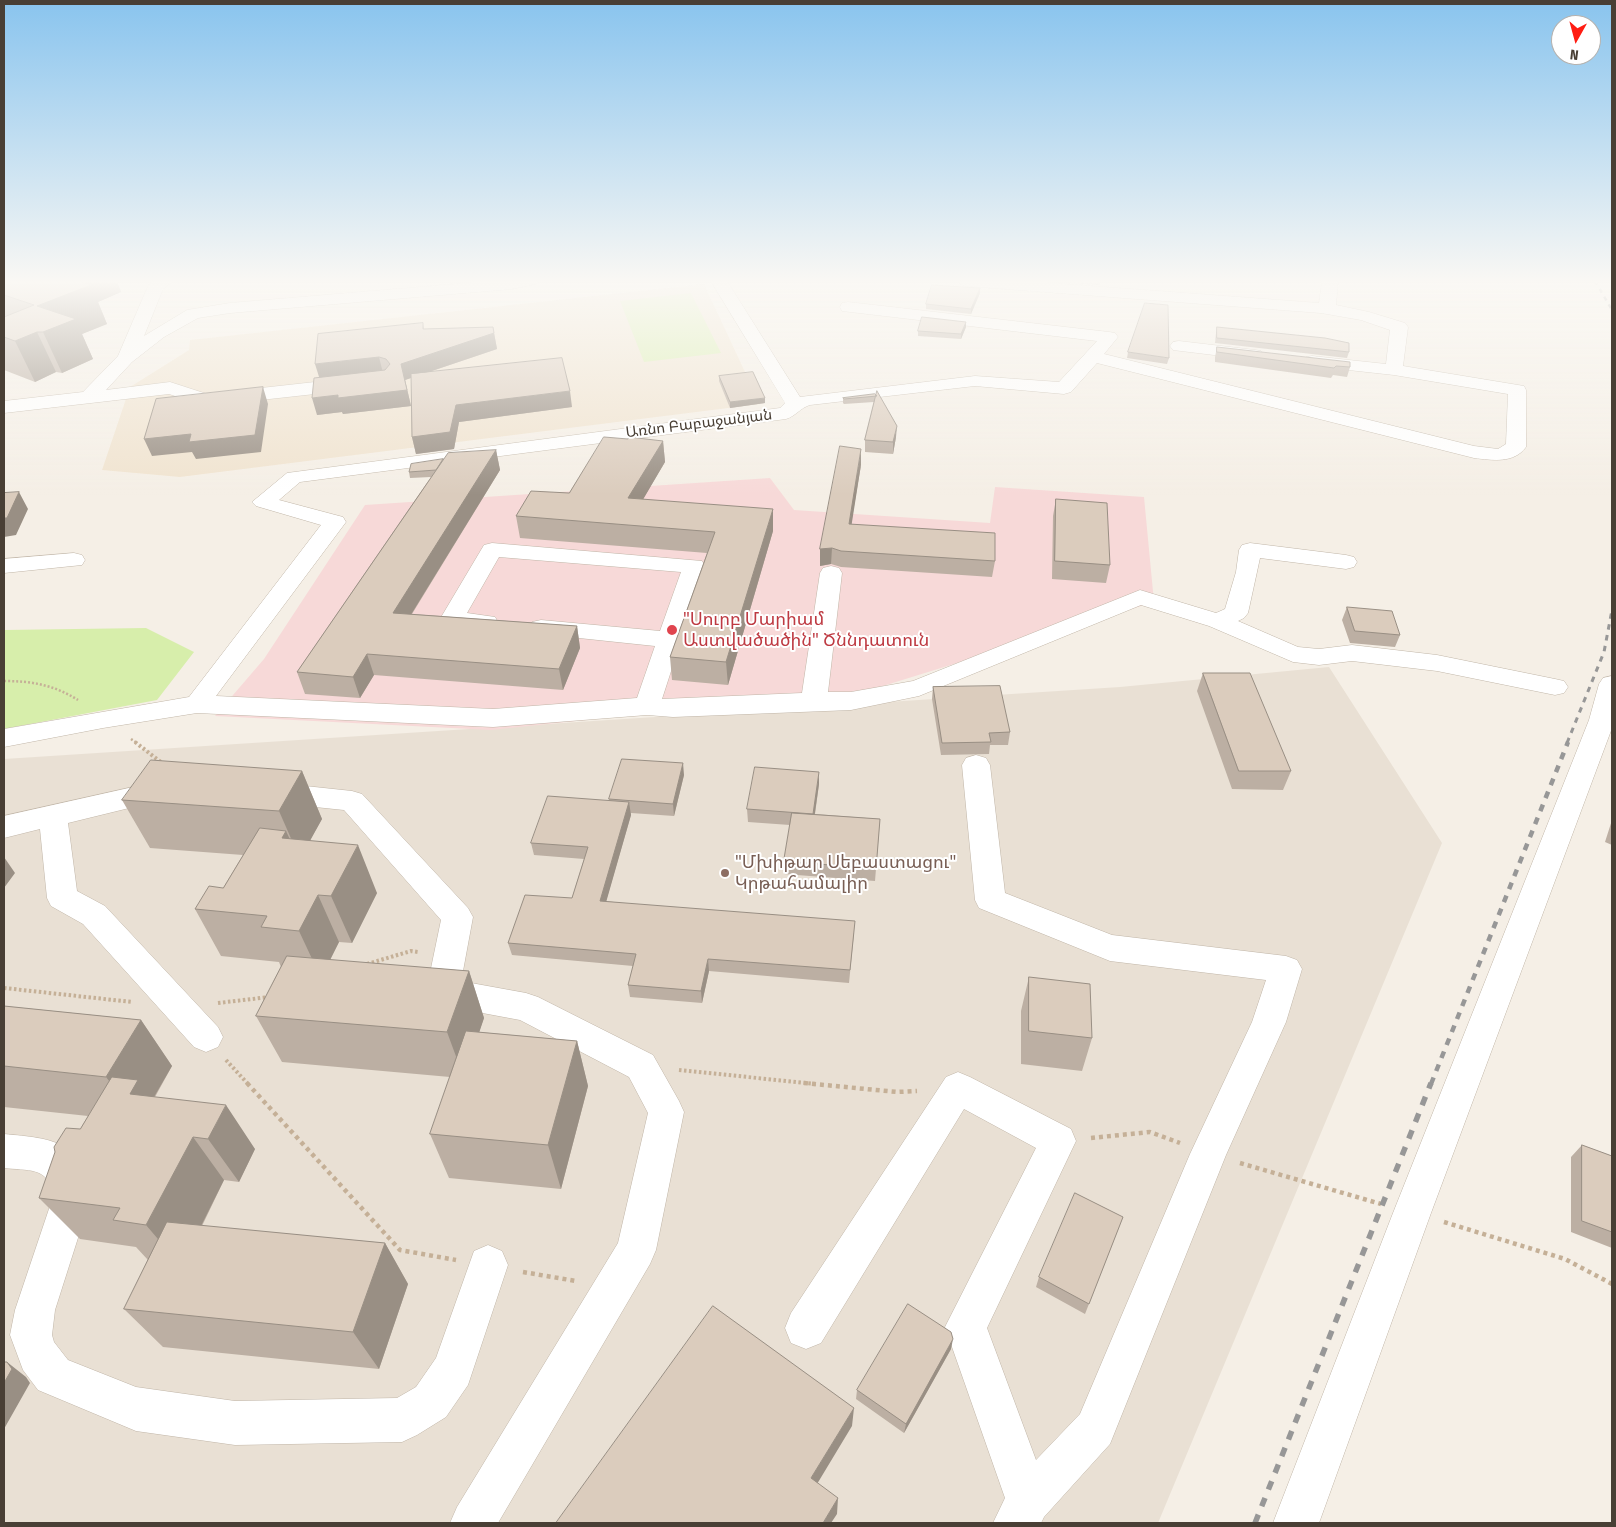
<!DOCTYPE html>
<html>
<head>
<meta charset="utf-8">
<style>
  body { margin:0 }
  #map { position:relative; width:1616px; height:1527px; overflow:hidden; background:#f5efe6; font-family:"Fira Sans Condensed",sans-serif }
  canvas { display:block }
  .frame { position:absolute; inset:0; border:5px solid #493f35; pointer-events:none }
  .north { position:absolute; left:1551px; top:15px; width:50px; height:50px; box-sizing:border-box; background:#fff; border:1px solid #b6b2ae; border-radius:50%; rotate:187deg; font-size:14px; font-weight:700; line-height:20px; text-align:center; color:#493f35 }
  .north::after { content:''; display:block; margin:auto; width:18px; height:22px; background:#ff1d13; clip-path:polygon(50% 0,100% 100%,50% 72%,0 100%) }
</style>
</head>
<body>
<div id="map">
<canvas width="1616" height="1527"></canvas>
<div class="frame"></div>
<div class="north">N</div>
</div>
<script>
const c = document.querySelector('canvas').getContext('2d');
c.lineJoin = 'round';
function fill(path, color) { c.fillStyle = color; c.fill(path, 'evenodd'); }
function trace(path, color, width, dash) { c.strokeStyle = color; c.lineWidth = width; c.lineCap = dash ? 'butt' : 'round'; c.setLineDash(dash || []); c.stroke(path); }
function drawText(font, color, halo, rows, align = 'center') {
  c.font = font + ' "Fira Sans Condensed","Noto Sans Armenian",sans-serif'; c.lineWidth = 4; c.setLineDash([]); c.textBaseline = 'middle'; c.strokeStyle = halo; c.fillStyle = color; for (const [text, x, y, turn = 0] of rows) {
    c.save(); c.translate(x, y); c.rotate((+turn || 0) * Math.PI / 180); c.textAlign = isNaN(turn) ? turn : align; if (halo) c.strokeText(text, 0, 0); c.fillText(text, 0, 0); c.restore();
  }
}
fill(new Path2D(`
  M 1329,667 L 1442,843 L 1158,1523 L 4,1523 L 4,759 L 1120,687 Z`), '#e9e0d4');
fill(new Path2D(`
  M 704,284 L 760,404 L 180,477 L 102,470 L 130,387 L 189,350 L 190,340 Z`), '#f0e3cf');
fill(new Path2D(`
  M 770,478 L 794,510 L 990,523 L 995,487 L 1144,497 L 1154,602 L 870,690 L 491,730 L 215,716 L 264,659 L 365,505 Z`), '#f7d9d8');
fill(new Path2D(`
  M 691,293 L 721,353 L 644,362 L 620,301 Z
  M 146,628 L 194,652 L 157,700 L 4,729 L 4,630 Z`), '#d7eeab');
const minor = new Path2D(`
  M 153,281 L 173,281 L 163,289 L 144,336 L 187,310 L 230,303 L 491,281 L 538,281 L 536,284 L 512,289 L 230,313 L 198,318 L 164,337 L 132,362 L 106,390 L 170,382 L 207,394 L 351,378 L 357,380 L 360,384 L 357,388 L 351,390 L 206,406 L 169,394 L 4,413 L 4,401 L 83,392 L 118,356 L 148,286 Z
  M 711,281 L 727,281 L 800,397 L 975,376 L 1059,382 L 1097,341 L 842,311 L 840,307 L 842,303 L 848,302 L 1109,332 L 1115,333 L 1118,337 L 1104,354 L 1474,446 L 1498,449 L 1506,444 L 1508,394 L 1394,375 L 1312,366 L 1306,365 L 1303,361 L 1306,357 L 1312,356 L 1386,364 L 1390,330 L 1361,320 L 1321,313 L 966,286 L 960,284 L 958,281 L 1024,281 L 1319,303 L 1322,281 L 1338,281 L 1336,305 L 1369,312 L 1405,323 L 1408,327 L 1403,366 L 1524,386 L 1526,390 L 1526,447 C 1514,464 1492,460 1474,458 L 1097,363 L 1071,392 L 1064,394 L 975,386 L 810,405 C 800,408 796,416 786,419 L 300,482 L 279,500 L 343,517 L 346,522 L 216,696 L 493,709 L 637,698 L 655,646 L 541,634 L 532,632 L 529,627 L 532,622 L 541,620 L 660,631 L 681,572 L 499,557 L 467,613 L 495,617 L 498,622 L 495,627 L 486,629 L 444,624 L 440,619 L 481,550 L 484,545 L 492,543 L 702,561 L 705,566 L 662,699 L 802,693 L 820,573 L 823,568 L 831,566 L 839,568 L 842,573 L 828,692 L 851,692 L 913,681 L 1140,590 L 1216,613 L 1225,609 L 1236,572 L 1239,550 L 1242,545 L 1250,543 L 1346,555 L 1354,557 L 1357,562 L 1354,567 L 1346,569 L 1260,558 L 1248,613 L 1244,618 L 1238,621 L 1298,647 L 1319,649 L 1352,645 L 1437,655 L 1555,679 L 1564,681 L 1568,687 L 1564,693 L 1555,695 L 1437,671 L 1352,661 L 1319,665 L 1293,662 L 1209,626 L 1141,605 L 919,696 L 851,710 L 673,717 L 647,715 L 493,727 L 197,713 L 103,728 L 4,747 L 4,729 L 189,697 L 321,525 L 256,506 L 252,502 L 287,473 L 780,408 L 785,403 Z
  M 1179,341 L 1255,350 L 1261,351 L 1264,355 L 1261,359 L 1255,360 L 1173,350 L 1170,346 L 1173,342 Z
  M 74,553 L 82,555 L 85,560 L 82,565 L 4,573 L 4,559 Z
  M 1612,676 L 1612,728 L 1431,1213 L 1319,1523 L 1273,1523 L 1393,1213 L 1589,720 L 1599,684 L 1603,678 Z
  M 976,755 L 986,758 L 990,765 L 1005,893 L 1112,935 L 1286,956 L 1297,960 L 1302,969 L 1286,1022 L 1226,1155 L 1110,1444 L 1044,1517 L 1041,1523 L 993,1523 L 1005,1498 L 945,1327 L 1036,1148 L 964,1109 L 821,1343 L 806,1349 L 791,1343 L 785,1328 L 791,1313 L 946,1077 L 958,1072 L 970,1077 L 1071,1129 L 1076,1141 L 987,1328 L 1036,1460 L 1080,1414 L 1190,1154 L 1252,1022 L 1266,980 L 1110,961 L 979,908 L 975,900 L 962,765 L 966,758 Z
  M 160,781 L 170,784 L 174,791 L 170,798 L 68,823 L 77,891 L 105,906 L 218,1027 L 223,1037 L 218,1047 L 206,1052 L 194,1047 L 83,924 L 51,906 L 47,898 L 40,829 L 4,838 L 4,816 Z
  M 277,783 L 352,791 L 362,794 L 468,908 L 473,917 L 463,971 L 471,983 L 526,993 L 538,997 L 653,1055 L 679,1101 L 684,1112 L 656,1250 L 650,1264 L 498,1523 L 450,1523 L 457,1507 L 618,1243 L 648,1113 L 629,1077 L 520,1020 L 461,1009 L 449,1005 L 430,973 L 441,920 L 344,810 L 277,803 L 267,800 L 263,793 L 267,786 Z
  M 4,1134 C 56,1139 77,1140 92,1194 L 55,1310 L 52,1335 L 54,1342 L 68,1360 L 136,1387 L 235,1401 L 397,1398 L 416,1387 L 436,1358 L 474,1251 L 488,1245 L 502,1251 L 508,1265 L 468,1385 L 446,1417 L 417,1435 L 402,1442 L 235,1445 L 136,1431 L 38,1390 L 23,1370 L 10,1335 L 15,1310 L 54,1194 C 47,1166 28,1171 4,1168 Z`);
trace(minor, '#c1b6a8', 1);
trace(new Path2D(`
  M 4,681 C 32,681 54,685 78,700
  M 131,739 L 137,743`), '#c5b097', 2.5, [2, 2]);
trace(new Path2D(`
  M 135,742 L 162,763
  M 367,964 L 411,951 L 418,952
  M 4,988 L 132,1002
  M 218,1003 L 269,997
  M 226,1060 L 248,1084
  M 679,1070 L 816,1084`), '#c5b097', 4, [2.5, 2.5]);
trace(new Path2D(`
  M 247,1083 L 400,1250 L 456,1260
  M 804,1083 L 897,1092 L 917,1091
  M 1091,1138 L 1150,1132 L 1180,1143
  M 1240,1163 L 1381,1204
  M 1444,1222 L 1565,1259 L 1612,1284
  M 523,1272 L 576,1281`), '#c5b097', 4.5, [4, 4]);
fill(minor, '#fff');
trace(new Path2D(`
  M 1595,281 L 1612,310`), '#979797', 2.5, [4.5, 4.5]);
trace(new Path2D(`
  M 1567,743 L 1604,652 L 1612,610`), '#979797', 3, [5.5, 5.5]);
trace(new Path2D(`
  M 1431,1084 L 1568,742`), '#979797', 4.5, [7, 7]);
trace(new Path2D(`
  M 1255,1523 L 1431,1083`), '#979797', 5.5, [9, 9]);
fill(new Path2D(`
  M 4,281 L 117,281 L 121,292 L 98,302 L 107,324 L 82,334 L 93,359 L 62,373 L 56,372 L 35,382 L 4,370 Z
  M 1072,281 L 1101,281 L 1099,285 L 1071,283 Z
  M 980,288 L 980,293 L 971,314 L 926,309 L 926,304 Z
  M 423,323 L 424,329 L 493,327 L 497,349 L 426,373 L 572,407 L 459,422 L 454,449 L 416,454 L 412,437 L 411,378 L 405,380 L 411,406 L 343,414 L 342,412 L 317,415 L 319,378 Z
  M 966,327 L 961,339 L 918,336 L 918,331 Z
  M 1217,327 L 1349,352 L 1347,358 L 1215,343 L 1216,333 Z
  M 1217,347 L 1350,367 L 1347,377 L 1333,375 L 1331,378 L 1215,362 L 1215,357 Z
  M 1128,352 L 1169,358 L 1167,364 L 1127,358 Z
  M 719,376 L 765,403 L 730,408 L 719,381 Z
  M 875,394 L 896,437 L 893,454 L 865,452 L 865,440 L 874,402 L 844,404 L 843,403 L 843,398 Z
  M 628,439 L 663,441 L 665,462 L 643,499 L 773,531 L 728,685 L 672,680 L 670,657 L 707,553 L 520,538 L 516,516 L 569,493 Z
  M 496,450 L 500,470 L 412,614 L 577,626 L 580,648 L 563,690 L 374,675 L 360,698 L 305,694 L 297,672 L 431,477 L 410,478 L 409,472 L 443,459 Z
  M 861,465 L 851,524 L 995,561 L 992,577 L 841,567 L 831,564 L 820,566 L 820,549 Z
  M 1056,499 L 1110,565 L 1106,583 L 1052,579 L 1053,516 Z
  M 1347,607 L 1400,635 L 1395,647 L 1350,643 L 1342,620 Z
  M 1203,673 L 1291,771 L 1283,790 L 1232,789 L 1197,691 Z
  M 933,687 L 1010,732 L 1008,745 L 990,745 L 989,754 L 941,755 L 932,699 Z
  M 302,771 L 322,819 L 310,840 L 377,893 L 352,943 L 339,942 L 330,960 L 469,971 L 484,1018 L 479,1032 L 577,1041 L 588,1086 L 561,1189 L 449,1178 L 430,1134 L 450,1077 L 282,1062 L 256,1016 L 281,967 L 279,962 L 221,956 L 195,909 L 223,888 L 243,855 L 150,848 L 122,800 Z
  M 684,775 L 674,816 L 631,813 L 631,815 L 606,901 L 854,933 L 849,983 L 709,971 L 702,1003 L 630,997 L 628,985 L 633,966 L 512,955 L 508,943 L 572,898 L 584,859 L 534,855 L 531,843 L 609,801 L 609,799 Z
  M 819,784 L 815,814 L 880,819 L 875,881 L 784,874 L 784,861 L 790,825 L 748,822 L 747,809 Z
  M 1612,820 L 1612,845 L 1605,842 Z
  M 1029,977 L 1092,1038 L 1082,1071 L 1021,1064 L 1021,1011 Z
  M 4,1006 L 141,1020 L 172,1066 L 155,1097 L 255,1149 L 239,1182 L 224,1180 L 202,1226 L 385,1243 L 408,1284 L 379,1369 L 163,1347 L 124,1309 L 148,1260 L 136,1247 L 80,1239 L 39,1198 L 88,1116 L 4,1107 Z
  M 1582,1145 L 1612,1156 L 1612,1248 L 1571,1232 L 1571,1157 Z
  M 1123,1217 L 1085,1314 L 1036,1287 L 1039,1277 Z
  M 951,1349 L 904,1433 L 856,1399 L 857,1390 Z`), '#bcafa3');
fill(new Path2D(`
  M 65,281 L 117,281 L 121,292 L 98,302 L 107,324 L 82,334 L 93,359 L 62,373 L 43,332 L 37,306 Z
  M 980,288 L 980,293 L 971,314 L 971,309 Z
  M 966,322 L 966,327 L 961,339 L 961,334 Z
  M 37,332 L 56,372 L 35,382 L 15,341 Z
  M 494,333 L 497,349 L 405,380 L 411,406 L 343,414 L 342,412 L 317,415 L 312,398 L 338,395 L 401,364 Z
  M 379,357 L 383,373 L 320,380 L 315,364 Z
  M 263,387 L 268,404 L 261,452 L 196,459 L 192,452 L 152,456 L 144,439 Z
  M 570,391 L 572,407 L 459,422 L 454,449 L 416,454 L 412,437 L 456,405 Z
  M 765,398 L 765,403 L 730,408 L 730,402 Z
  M 897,426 L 896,437 L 893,454 L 893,442 Z
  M 663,441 L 665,462 L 631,520 L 628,498 Z
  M 861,449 L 861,465 L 849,541 L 849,524 Z
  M 496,450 L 500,470 L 399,634 L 393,613 Z
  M 19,492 L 28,509 L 16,535 L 4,537 L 4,518 Z
  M 773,509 L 773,531 L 728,685 L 726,662 Z
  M 832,548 L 831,564 L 820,566 L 820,549 Z
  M 577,626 L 580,648 L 563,690 L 559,669 Z
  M 367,654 L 374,675 L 360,698 L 353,677 Z
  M 683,763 L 684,775 L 674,816 L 673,804 Z
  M 302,771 L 322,819 L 300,859 L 279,811 Z
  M 819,772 L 819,784 L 813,826 L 813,814 Z
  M 629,802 L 631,815 L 603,913 L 600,901 Z
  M 286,831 L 308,878 L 282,838 Z
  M 358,845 L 377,893 L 352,943 L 331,896 Z
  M 4,857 L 15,873 L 4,888 Z
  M 318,895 L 339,942 L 321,978 L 299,931 Z
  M 708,959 L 709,971 L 702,1003 L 701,991 Z
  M 469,971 L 484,1018 L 464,1078 L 447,1032 Z
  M 141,1020 L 172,1066 L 140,1121 L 106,1077 Z
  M 577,1041 L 588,1086 L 561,1189 L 548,1145 Z
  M 226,1105 L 255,1149 L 239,1182 L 208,1139 Z
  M 193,1137 L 224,1180 L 181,1266 L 146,1225 Z
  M 385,1243 L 408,1284 L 379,1369 L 353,1332 Z
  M 953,1339 L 951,1349 L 904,1433 L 906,1424 Z
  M 7,1362 L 26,1377 L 30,1383 L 4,1429 L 4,1383 Z
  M 854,1408 L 852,1426 L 811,1494 L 811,1478 Z
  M 838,1498 L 837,1514 L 831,1523 L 823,1523 Z`), '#998f84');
const building = new Path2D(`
  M 4,281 L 78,281 L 91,285 L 37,306 L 76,319 L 43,332 L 37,332 L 15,341 L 4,337 L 4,317 L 34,305 L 4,295 Z
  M 932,285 L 980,288 L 971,309 L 926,304 Z
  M 1145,303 L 1168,305 L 1169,358 L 1128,352 Z
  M 922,317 L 966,322 L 961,334 L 918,331 Z
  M 423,323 L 423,329 L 493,327 L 494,333 L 401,364 L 407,390 L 338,398 L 338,395 L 312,398 L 314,378 L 385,370 L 390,364 L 386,359 L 379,357 L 315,364 L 318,334 Z
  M 1217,327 L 1325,338 L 1349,343 L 1349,352 L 1217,338 Z
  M 1217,347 L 1350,362 L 1350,367 L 1336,366 L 1334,368 L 1217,352 Z
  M 562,358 L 570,391 L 456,405 L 450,432 L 412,437 L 411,374 Z
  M 753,372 L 765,398 L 730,402 L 719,376 Z
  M 263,387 L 255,435 L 189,442 L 191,434 L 144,439 L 156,399 Z
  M 877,391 L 897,426 L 893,442 L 865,440 Z
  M 875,394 L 877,396 L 844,399 L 843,398 Z
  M 604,437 L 628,439 L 629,437 L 663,441 L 628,498 L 773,509 L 726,662 L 670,657 L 715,532 L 516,516 L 531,491 L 569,493 Z
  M 840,446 L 861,449 L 849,524 L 995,533 L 995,561 L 841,551 L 832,548 L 820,549 Z
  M 496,450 L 393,613 L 577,626 L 559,669 L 367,654 L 353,677 L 297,672 L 448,453 Z
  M 443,459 L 436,470 L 409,472 L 411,464 Z
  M 19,492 L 7,518 L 4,518 L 4,493 Z
  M 1056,499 L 1107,503 L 1110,565 L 1055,561 Z
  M 1347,607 L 1392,611 L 1400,635 L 1355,631 Z
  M 1203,673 L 1250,673 L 1291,771 L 1239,771 Z
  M 1000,686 L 1010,732 L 989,733 L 991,742 L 942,743 L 933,687 Z
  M 622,759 L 683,763 L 673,804 L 609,799 Z
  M 151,760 L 302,771 L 279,811 L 122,800 Z
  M 755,767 L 819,772 L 813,814 L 747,809 Z
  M 548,796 L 629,802 L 600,901 L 855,921 L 850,970 L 708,959 L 701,991 L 628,985 L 636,954 L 508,943 L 525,895 L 572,898 L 588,847 L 531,843 Z
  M 792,813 L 880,819 L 876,869 L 784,861 Z
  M 260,828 L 286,831 L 282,838 L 358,845 L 331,896 L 318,895 L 299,931 L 261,927 L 267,916 L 195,909 L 209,886 L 223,888 Z
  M 287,956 L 469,971 L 447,1032 L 256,1016 Z
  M 1029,977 L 1090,984 L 1092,1038 L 1029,1031 Z
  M 4,1006 L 141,1020 L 106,1077 L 4,1066 Z
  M 466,1031 L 577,1041 L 548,1145 L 430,1134 Z
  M 112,1077 L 138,1080 L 130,1094 L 226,1105 L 208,1139 L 193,1137 L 146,1225 L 113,1220 L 120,1208 L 39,1198 L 55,1152 L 54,1147 L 66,1128 L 80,1129 Z
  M 1582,1145 L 1612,1156 L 1612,1232 L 1582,1221 Z
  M 1075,1193 L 1123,1217 L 1089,1304 L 1039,1277 Z
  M 167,1222 L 385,1243 L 353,1332 L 124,1309 Z
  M 908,1304 L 951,1332 L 953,1339 L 906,1424 L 857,1390 Z
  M 713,1306 L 854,1408 L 811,1478 L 838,1498 L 823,1523 L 556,1523 Z
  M 4,1362 L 7,1362 L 12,1369 L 4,1383 Z`);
fill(building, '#dbccbd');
trace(building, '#998f84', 1);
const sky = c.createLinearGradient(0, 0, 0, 495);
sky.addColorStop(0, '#89c4ee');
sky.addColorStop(0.57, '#faf8f4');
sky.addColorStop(1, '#faf8f400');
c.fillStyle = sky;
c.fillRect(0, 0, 1616, 495);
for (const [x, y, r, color] of [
  [672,630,6,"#e0444e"],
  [725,873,5,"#8d6e63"]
]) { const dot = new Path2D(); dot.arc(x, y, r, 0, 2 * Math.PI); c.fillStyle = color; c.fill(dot); trace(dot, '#fff', 2); }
drawText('15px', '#493f35', '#fff', [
  ["Առնո Բաբաջանյան",699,424,-7]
]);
drawText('18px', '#be3a42', '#fff', [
  ["\"Սուրբ Մարիամ",683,620],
  ["Աստվածածին\" Ծննդատուն",683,641]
], 'left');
drawText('18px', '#785e54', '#fff', [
  ["\"Մխիթար Սեբաստացու\"",735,863],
  ["Կրթահամալիր",735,884]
], 'left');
</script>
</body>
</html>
